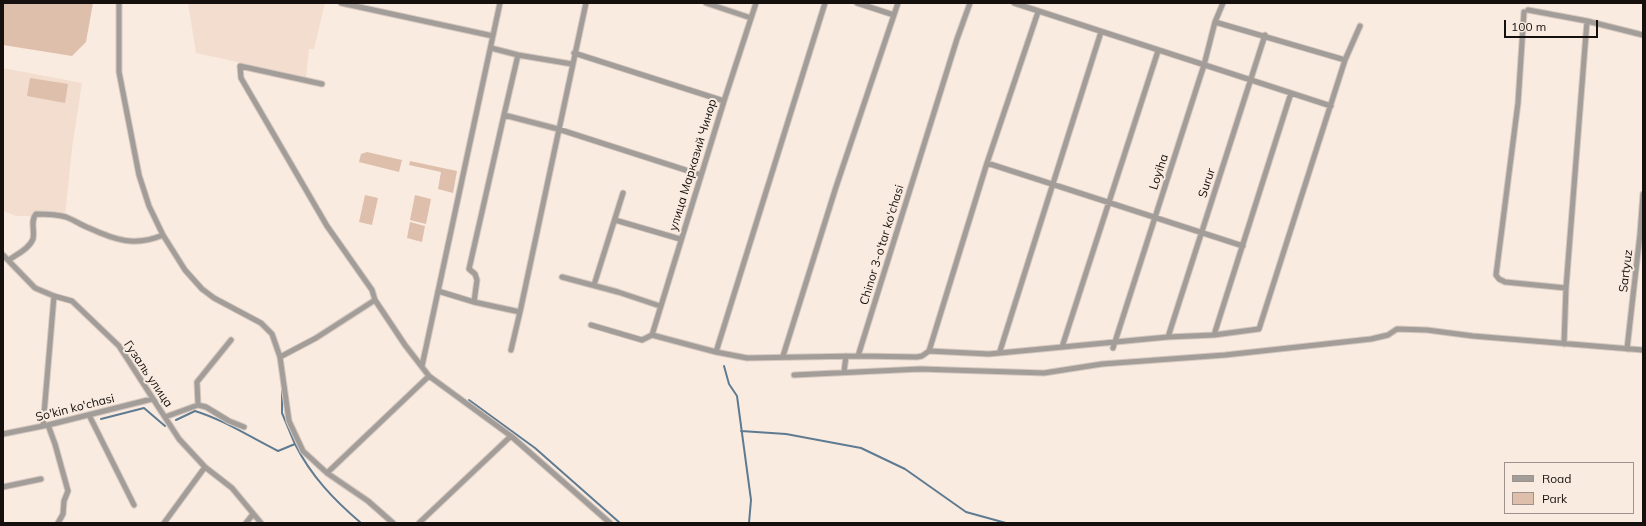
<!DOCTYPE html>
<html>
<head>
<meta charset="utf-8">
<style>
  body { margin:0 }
  #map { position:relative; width:1646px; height:526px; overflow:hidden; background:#faebe1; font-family:Mulish,sans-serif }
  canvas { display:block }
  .frame { position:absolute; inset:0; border:4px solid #15100d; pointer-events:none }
  .legend { position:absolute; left:1504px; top:462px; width:130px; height:52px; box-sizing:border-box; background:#faebe1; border:1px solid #9e938c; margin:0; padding:5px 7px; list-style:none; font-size:12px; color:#15100d }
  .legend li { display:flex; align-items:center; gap:8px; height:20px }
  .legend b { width:20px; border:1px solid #9e938c }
  .scale { position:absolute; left:1504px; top:20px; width:94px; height:18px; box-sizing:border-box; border:2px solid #15100d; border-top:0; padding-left:5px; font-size:12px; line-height:14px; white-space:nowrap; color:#15100d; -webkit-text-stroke:3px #faebe1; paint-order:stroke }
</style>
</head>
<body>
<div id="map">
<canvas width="1646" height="526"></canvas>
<div class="frame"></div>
<ul class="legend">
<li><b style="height:5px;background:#a39d99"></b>Road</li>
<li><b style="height:11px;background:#debfab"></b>Park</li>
</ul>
<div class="scale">100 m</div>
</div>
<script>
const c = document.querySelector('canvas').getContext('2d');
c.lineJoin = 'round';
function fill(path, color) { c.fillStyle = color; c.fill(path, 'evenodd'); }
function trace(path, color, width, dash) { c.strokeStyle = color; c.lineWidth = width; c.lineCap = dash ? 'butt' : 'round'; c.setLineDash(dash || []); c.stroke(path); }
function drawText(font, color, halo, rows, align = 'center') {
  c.font = font + ' Mulish,sans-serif'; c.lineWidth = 4; c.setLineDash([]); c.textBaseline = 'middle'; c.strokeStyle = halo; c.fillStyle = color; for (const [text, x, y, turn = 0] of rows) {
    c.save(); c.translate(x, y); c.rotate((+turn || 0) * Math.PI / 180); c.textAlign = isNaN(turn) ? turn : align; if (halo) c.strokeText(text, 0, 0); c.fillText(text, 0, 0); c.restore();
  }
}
fill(new Path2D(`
  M 188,3 L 325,3 L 314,49 L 309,49 L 306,77 L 196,53 Z
  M 3,68 L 82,83 L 72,148 L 65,216 L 16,216 L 3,211 Z`), '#f3ddcf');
fill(new Path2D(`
  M 3,3 L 93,3 L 86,42 L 72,56 L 3,45 Z
  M 30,78 L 68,84 L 65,103 L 27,96 Z
  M 367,152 L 402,160 L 399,172 L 359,162 L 361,154 Z
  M 410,161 L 457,171 L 453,193 L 438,189 L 441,172 L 409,165 Z
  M 365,195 L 378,198 L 372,225 L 359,222 Z
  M 415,195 L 431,199 L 426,224 L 410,220 Z
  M 410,222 L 425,226 L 422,242 L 407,238 Z`), '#debfab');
trace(new Path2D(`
  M 724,366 L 729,384 L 737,396 L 751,500 L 749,523
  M 282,384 L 282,413 L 295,444
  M 469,400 L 535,448 L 620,523
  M 101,419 L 144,408 L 165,426
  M 176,420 L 195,411 C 224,420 250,437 278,451 L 295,444 C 311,476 334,500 361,523
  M 741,431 L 786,434 L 861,448 L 905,469 L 966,512 L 1006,523`), '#5e7b91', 2);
const street = new Path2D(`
  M 119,3 L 119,72 L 139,175 L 149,206 L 163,235 L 185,270 L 202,289 L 214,298 L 261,323 L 272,334 L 280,357 L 289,421 L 303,451 L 327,473 L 368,501 L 393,523
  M 341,3 L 493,36
  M 706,3 L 751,18
  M 857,3 L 894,15
  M 1014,3 L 1331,106
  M 1528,10 L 1587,21 L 1643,35
  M 1524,12 L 1518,103 L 1496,275 L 1499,279 L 1505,282 L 1566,288
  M 1215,22 L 1345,60
  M 491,48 L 518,55 L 572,64
  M 574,53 L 724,101
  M 518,55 L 504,115 L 558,129 L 701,175
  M 322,84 L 240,66 L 241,78 L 327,226 L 372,290 L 375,300 L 405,345 L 429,376 L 511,436 L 610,523
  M 987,163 L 1243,246
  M 615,220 L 680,239
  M 3,255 L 35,288 L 54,296 L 72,301 L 119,346 L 179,439 L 205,467 L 232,488 L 261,523
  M 9,260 C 17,254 29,249 33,239 C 35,230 30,221 36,214 C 46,214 56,214 66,217 C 74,220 81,225 89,228 C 115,240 135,247 163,235
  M 562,277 L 618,292 L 660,306
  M 594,285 L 623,193
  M 438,291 L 474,302 L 520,312 L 586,3
  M 474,302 L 477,280 L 475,274 L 469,269 L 504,115
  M 591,325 L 642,340 L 652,335 L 716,352 L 747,358 L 858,356 L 957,39 L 970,3
  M 652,335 L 724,101 L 756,3
  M 1214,335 L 1291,93
  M 1168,337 L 1265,35
  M 1564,344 L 1566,288 L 1587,21
  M 1062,347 L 1158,51
  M 1113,348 L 1204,65 L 1215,22 L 1223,3
  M 1627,349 L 1640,234 L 1643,194
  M 511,350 L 520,312
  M 929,351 L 989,354 L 1168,337 L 1214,335 L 1259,329 L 1345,60 L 1360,26
  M 1000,351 L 1101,32
  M 716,352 L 825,3
  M 783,356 L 836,187 L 898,3
  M 858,356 L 917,357 L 922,356 L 929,351 L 987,163 L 1038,12
  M 280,357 L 316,338 L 375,300
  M 422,366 L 500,3
  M 844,372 L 846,356
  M 794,375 L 920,369 L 1044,373 L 1102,364 L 1225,355 L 1371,339 L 1388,335 L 1397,329 L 1427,330 L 1473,336 L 1643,350
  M 198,405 L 197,382 L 231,340
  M 89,415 L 134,505
  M 165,417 L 198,405 L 206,407 L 229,421 L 244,427
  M 48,425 L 55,444 L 68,491 L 64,501 L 63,514 L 58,523
  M 43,426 L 54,296
  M 3,434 L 48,425 L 152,399
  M 327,473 L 429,376
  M 3,487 L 41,479
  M 164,523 L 205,467
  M 246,523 L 253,514
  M 419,523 L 511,436`);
trace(street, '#d5c8bf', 7);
trace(street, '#a39d99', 5);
drawText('12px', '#15100d', '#faebe1', [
  ["улица Марказий Чинор",693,165,-73],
  ["Loyiha",1159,172,-72],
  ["Surur",1207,183,-72],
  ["Chinor 3-o'tar ko'chasi",882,245,-73],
  ["Sartyuz",1626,271,-83],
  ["Гузаль улица",148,374,56],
  ["So'kin ko'chasi",75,408,-14]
]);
</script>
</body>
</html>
